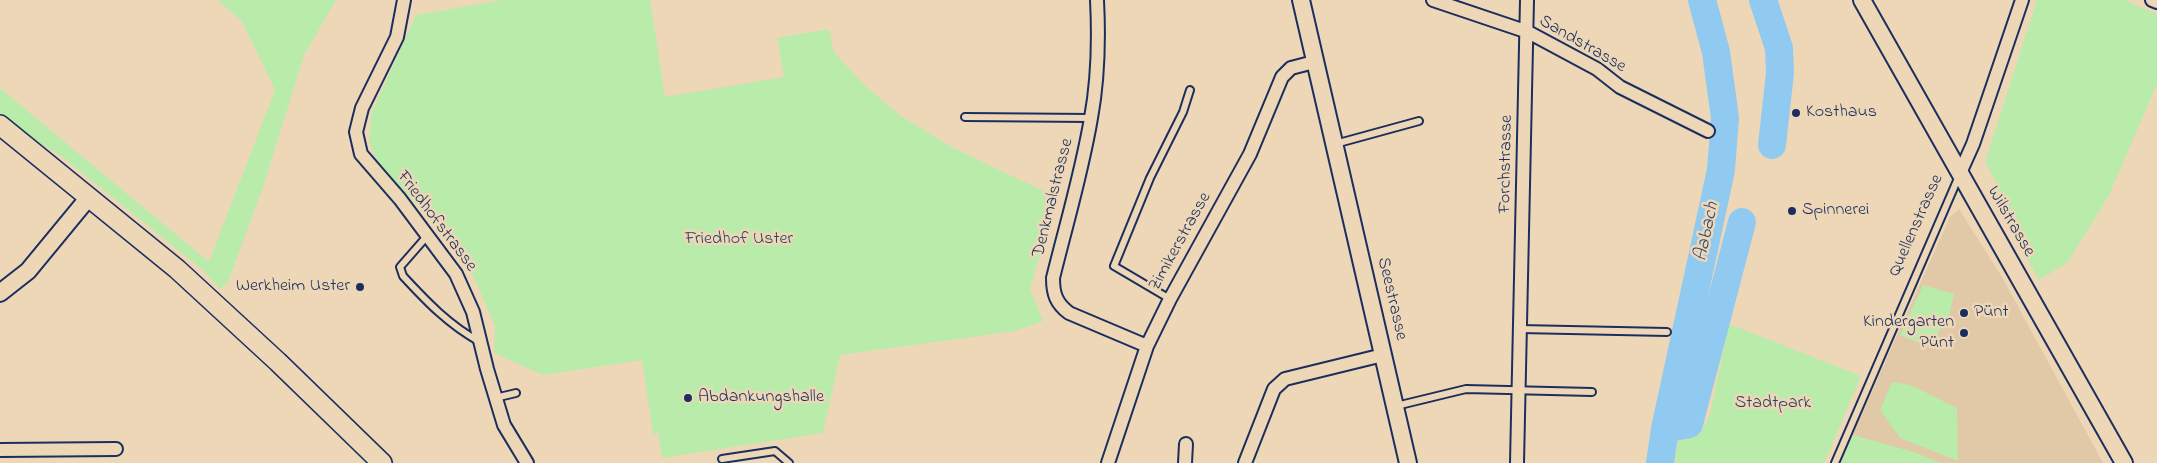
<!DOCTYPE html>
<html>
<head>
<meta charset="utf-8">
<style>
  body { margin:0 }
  canvas { display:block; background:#eed7b7 }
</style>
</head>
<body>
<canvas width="2157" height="463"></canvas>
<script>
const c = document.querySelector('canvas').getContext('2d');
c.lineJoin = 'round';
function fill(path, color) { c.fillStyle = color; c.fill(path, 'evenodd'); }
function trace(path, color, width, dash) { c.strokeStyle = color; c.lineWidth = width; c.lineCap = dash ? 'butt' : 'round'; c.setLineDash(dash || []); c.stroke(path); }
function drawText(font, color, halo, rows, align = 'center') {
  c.font = font + ' "Indie Flower",sans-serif'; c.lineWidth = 5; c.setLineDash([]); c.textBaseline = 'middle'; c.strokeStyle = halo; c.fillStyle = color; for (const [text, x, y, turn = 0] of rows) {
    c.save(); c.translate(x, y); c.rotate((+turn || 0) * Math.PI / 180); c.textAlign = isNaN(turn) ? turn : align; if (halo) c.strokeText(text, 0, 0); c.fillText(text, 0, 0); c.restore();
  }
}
fill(new Path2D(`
  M 1959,209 L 2002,277 L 2103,463 L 1840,463 L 1950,217 Z`), '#e1c8a6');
fill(new Path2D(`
  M 217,0 L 336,0 L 304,55 L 264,184 L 228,282 L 220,289 L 203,270 L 61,156 L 23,132 L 0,114 L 0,88 L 209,262 L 275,90 L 242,21 Z
  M 503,0 L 650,0 L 665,97 L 784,77 L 777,38 L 829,29 L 834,52 L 865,86 L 901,116 L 953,148 L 1056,197 L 1030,289 L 1043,321 L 1015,331 L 840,355 L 823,433 L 662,458 L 658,433 L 653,434 L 642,360 L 543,375 L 494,353 L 495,326 L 472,273 L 441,230 L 378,165 L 369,141 L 371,114 L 416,15 Z
  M 2037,0 L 2124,0 L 2157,14 L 2157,84 L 2108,197 L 2068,262 L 2039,280 L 2003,216 L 1997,185 L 1985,162 Z
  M 1923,285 L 1954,294 L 1949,317 L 1928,347 L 1900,335 Z
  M 1729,324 L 1861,376 L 1824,463 L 1675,463 L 1678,442 L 1699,434 L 1710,415 Z
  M 1892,382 L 1911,385 L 1957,408 L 1958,461 L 1900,438 L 1880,410 Z
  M 1853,435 L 1914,452 L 1941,463 L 1841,463 Z`), '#b9ebab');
trace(new Path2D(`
  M 1763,0 L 1779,48 L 1780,73 L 1772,145
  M 1665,429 L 1689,424 L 1742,222
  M 1660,463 L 1665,429 L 1721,170 L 1725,118 L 1716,52 L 1702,0`), '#91caf0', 28);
const service = new Path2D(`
  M 965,117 L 1091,118
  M 1335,144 L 1419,121
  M 428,235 L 400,267 L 403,276 C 427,302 449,325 480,342
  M 1170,299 L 1114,266 L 1150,178 L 1183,112 L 1190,90
  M 1520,329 L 1667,332
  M 495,398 L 516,393
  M 1396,406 L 1466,389 L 1592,392
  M 722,459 L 775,451 L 789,463
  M 1835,463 L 1959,176`);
const minor = new Path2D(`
  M 404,0 L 397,37 L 362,108 L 356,132 L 361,154 L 400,199 L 456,274 L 473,312 L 487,369 L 504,425 L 527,463
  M 1097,0 C 1099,39 1098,80 1091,118 C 1082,172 1066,225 1053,278 C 1053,294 1056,303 1069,313 L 1147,346
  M 1433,0 L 1528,32 L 1597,69 L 1620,87 L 1708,131
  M 2152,0 L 2157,2
  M 1960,173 L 1973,144 L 2022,0
  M 0,450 L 116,449
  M 1108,463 L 1147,346 L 1170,299 L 1250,154 L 1282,77 L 1291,68 L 1314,62
  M 1185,463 L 1186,444
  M 1245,463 L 1274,389 L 1285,379 L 1383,355
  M 1517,463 L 1527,0`);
const tertiary = new Path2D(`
  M 1301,0 L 1408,463
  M 1862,0 L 2124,463
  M 0,293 L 28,271 L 89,197`);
const secondary = new Path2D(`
  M 0,125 L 177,269 L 278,362 L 382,463`);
trace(service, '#1b2f5e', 10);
trace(minor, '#1b2f5e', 16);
trace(tertiary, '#1b2f5e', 20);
trace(secondary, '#1b2f5e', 22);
trace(service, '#eed7b7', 6);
trace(minor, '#eed7b7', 12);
trace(tertiary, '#eed7b7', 16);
trace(secondary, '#eed7b7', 19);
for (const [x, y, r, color] of [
  [1796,113,5,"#1b2f5e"],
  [1792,211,5,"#1b2f5e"],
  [360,287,5,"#1b2f5e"],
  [1964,313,5,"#1b2f5e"],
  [1964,333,5,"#1b2f5e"],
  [688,398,5,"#1b2f5e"]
]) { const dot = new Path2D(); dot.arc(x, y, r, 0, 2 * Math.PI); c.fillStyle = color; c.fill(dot); trace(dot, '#eed7b7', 2); }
drawText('18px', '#1b2f5e', '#eed7b7', [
  ["Sandstrasse",1582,45,30],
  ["Forchstrasse",1507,164,-89],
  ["Denkmalstrasse",1054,198,-76],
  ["Friedhofstrasse",436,222,53],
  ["Wilstrasse",2010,222,60],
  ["Quellenstrasse",1917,226,-66],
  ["Zimikerstrasse",1181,242,-61],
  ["Seestrasse",1391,299,77]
]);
drawText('18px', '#1b2f5e', '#eed7b7', [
  ["Kosthaus",1806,113],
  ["Spinnerei",1802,211],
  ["Werkheim Uster",350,287,"right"],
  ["Pünt",1974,313],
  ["Kindergarten",1954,323,"right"],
  ["Pünt",1954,344,"right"],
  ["Abdankungshalle",698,398]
], 'left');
drawText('18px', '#2b4266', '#eed7b7', [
  ["Friedhof Uster",739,240],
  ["Stadtpark",1773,404]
]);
drawText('italic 19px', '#2d4674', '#eed7b7', [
  ["Aabach",1708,232,-78]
]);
</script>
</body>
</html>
